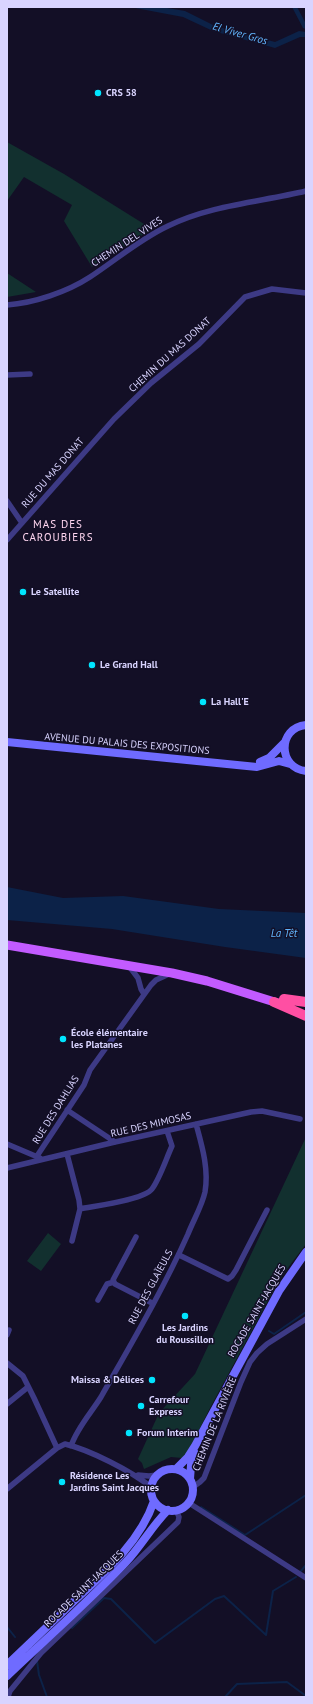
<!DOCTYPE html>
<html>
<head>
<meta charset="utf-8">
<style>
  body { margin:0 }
  #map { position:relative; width:313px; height:1704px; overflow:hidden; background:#130f26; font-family:"PT Sans",sans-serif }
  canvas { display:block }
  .frame { position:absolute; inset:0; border:8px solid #d9d4ff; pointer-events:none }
</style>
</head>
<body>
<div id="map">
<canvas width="313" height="1704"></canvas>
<div class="frame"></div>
</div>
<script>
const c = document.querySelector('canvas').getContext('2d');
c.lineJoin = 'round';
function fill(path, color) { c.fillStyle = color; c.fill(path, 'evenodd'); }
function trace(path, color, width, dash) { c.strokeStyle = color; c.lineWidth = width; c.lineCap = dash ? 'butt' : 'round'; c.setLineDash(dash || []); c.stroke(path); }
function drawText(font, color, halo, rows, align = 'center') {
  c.font = font + ' "PT Sans",sans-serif'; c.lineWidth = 3; c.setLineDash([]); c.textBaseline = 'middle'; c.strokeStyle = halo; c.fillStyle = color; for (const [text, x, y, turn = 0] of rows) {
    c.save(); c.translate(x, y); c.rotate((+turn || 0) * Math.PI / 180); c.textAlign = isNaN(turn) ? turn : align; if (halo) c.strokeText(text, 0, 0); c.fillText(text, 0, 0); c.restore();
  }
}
fill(new Path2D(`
  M 7,142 L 64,174 L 152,229 L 92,267 L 64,221 L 72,205 L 24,177 L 7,201 Z
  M 7,273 L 36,292 L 7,297 Z
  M 306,1137 L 306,1244 L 284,1273 L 270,1297 L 210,1408 L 188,1452 L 182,1458 L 171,1457 L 144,1469 L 142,1463 L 138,1459 L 159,1413 L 195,1374 Z
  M 48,1233 L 61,1244 L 41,1271 L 27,1261 Z`), '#12302f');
fill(new Path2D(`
  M 130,7 L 161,7 L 185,11 L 215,26 L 275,42 L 299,31 L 306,32 L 306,37 L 300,37 L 275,48 L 213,31 L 183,17 Z
  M 292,7 L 297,7 L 306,24 L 306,29 L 303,28 Z
  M 7,887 L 63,898 L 123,896 L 219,909 L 306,913 L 306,958 L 225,947 L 112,929 L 7,920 Z`), '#0c2248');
trace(new Path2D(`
  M 269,1331 L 274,1334 L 306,1312
  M 201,1507 L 245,1535 L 306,1495
  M 300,1572 L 306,1565
  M 7,1627 L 15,1637
  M 72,1628 L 104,1598 L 111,1599 L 155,1643 L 215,1599 L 224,1596 L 266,1635 L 273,1591 L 296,1577
  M 37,1661 L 39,1675 L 47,1697
  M 225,1697 L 237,1684 L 287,1682 L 306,1696`), '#0c2248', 2);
trace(new Path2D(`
  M 7,305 C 34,303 67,292 90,277 C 116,260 140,239 168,226 C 211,205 260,202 306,191
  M 7,375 L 30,374
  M 7,501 L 22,523
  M 7,540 L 114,419 L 151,383 L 199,344 L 245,297 L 272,289 L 306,293
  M 129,966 L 138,978 L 141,989 L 144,994
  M 67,1110 L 115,1142
  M 7,1144 L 40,1158
  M 67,1154 L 79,1200 L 80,1209 L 72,1241
  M 37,1156 L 84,1085 L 90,1070 L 151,985 L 156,980 L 169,974
  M 7,1168 L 115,1142 L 251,1112 L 262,1111 L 300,1119
  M 80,1209 C 94,1206 144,1200 152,1189 C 160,1178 166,1159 172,1146 L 167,1131
  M 136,1237 L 113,1280 L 115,1284 L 152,1303
  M 179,1255 L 228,1279 L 232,1276 L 236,1270 L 267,1210
  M 98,1300 L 107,1284 L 114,1282
  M 7,1335 L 9,1330
  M 7,1363 L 23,1376 L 34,1398 L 57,1448
  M 7,1404 L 28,1387
  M 71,1446 C 77,1428 91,1413 101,1397 C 131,1344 163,1290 188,1234 C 193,1221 202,1206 205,1192 C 209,1169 202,1146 196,1124
  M 138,1475 L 149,1476 L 157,1475
  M 193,1487 L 200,1482 L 204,1478 L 241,1382 L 250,1362 L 257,1353 L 267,1344 L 306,1319
  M 7,1489 L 57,1448 L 65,1444 C 90,1450 131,1471 151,1487
  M 189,1503 L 306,1578
  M 8,1697 L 10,1691 L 41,1653 L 178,1522 L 179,1517 L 176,1510`), '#3d3a85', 5.5);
trace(new Path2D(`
  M 306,725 C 277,728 278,768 306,771
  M 7,742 L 257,767 L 279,761 L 290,764
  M 260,762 L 269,758 L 284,743
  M 176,1469 L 188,1457 L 195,1446 L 279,1291 L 306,1252
  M151 1490a21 21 0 1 1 42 0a21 21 0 1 1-42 0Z
  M 190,1479 L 191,1465 L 194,1452
  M 7,1665 C 28,1645 49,1625 71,1604 C 102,1575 140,1543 154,1501
  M 7,1676 C 47,1638 88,1602 126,1562 C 141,1546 152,1526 168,1510`), '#6f6bff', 8);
trace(new Path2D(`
  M 7,945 L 172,973 L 207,981 L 281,1004`), '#c25bff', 9);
trace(new Path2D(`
  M 284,999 L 306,1002
  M 274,1002 L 306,1016`), '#ff4fa3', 10);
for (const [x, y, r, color] of [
  [98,93,4,"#00e5ff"],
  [23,592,4,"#00e5ff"],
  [92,665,4,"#00e5ff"],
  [203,702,4,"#00e5ff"],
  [63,1039,4,"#00e5ff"],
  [185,1316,4,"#00e5ff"],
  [152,1380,4,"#00e5ff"],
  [141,1406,4,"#00e5ff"],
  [129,1433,4,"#00e5ff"],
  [62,1482,4,"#00e5ff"]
]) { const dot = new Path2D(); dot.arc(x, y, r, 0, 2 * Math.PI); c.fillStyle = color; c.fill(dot); trace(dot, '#130f26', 1.5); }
drawText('bold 10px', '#d9d4ff', '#130f26', [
  ["CRS 58",106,93],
  ["Le Satellite",31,592],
  ["Le Grand Hall",100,665],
  ["La Hall'E",211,702],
  ["École élémentaire",71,1033],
  ["les Platanes",71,1045],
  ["Les Jardins",185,1328,"center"],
  ["du Roussillon",185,1340,"center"],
  ["Maissa & Délices",144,1380,"right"],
  ["Carrefour",149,1400],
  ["Express",149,1412],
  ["Forum Interim",137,1433],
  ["Résidence Les",70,1476],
  ["Jardins Saint Jacques",70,1488]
], 'left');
drawText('10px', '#d9d4ff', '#130f26', [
  ["CHEMIN DEL VIVES",127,242,-33],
  ["CHEMIN DU MAS DONAT",170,355,-42],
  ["RUE DU MAS DONAT",53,473,-49],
  ["AVENUE DU PALAIS DES EXPOSITIONS",127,744,5],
  ["RUE DES DAHLIAS",56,1110,-58],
  ["RUE DES MIMOSAS",151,1125,-13],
  ["RUE DES GLAÏEULS",151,1287,-62],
  ["ROCADE SAINT-JACQUES",257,1311,-60],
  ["CHEMIN DE LA RIVIÈRE",215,1424,-68],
  ["ROCADE SAINT-JACQUES",84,1589,-44]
]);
drawText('italic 11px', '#62b6ff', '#130f26', [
  ["El Viver Gros",240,34,16],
  ["La Têt",284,934]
]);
c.letterSpacing = '1px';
drawText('11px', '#ffd6f0', '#130f26', [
  ["MAS DES",58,525],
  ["CAROUBIERS",58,538]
]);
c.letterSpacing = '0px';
</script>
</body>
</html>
